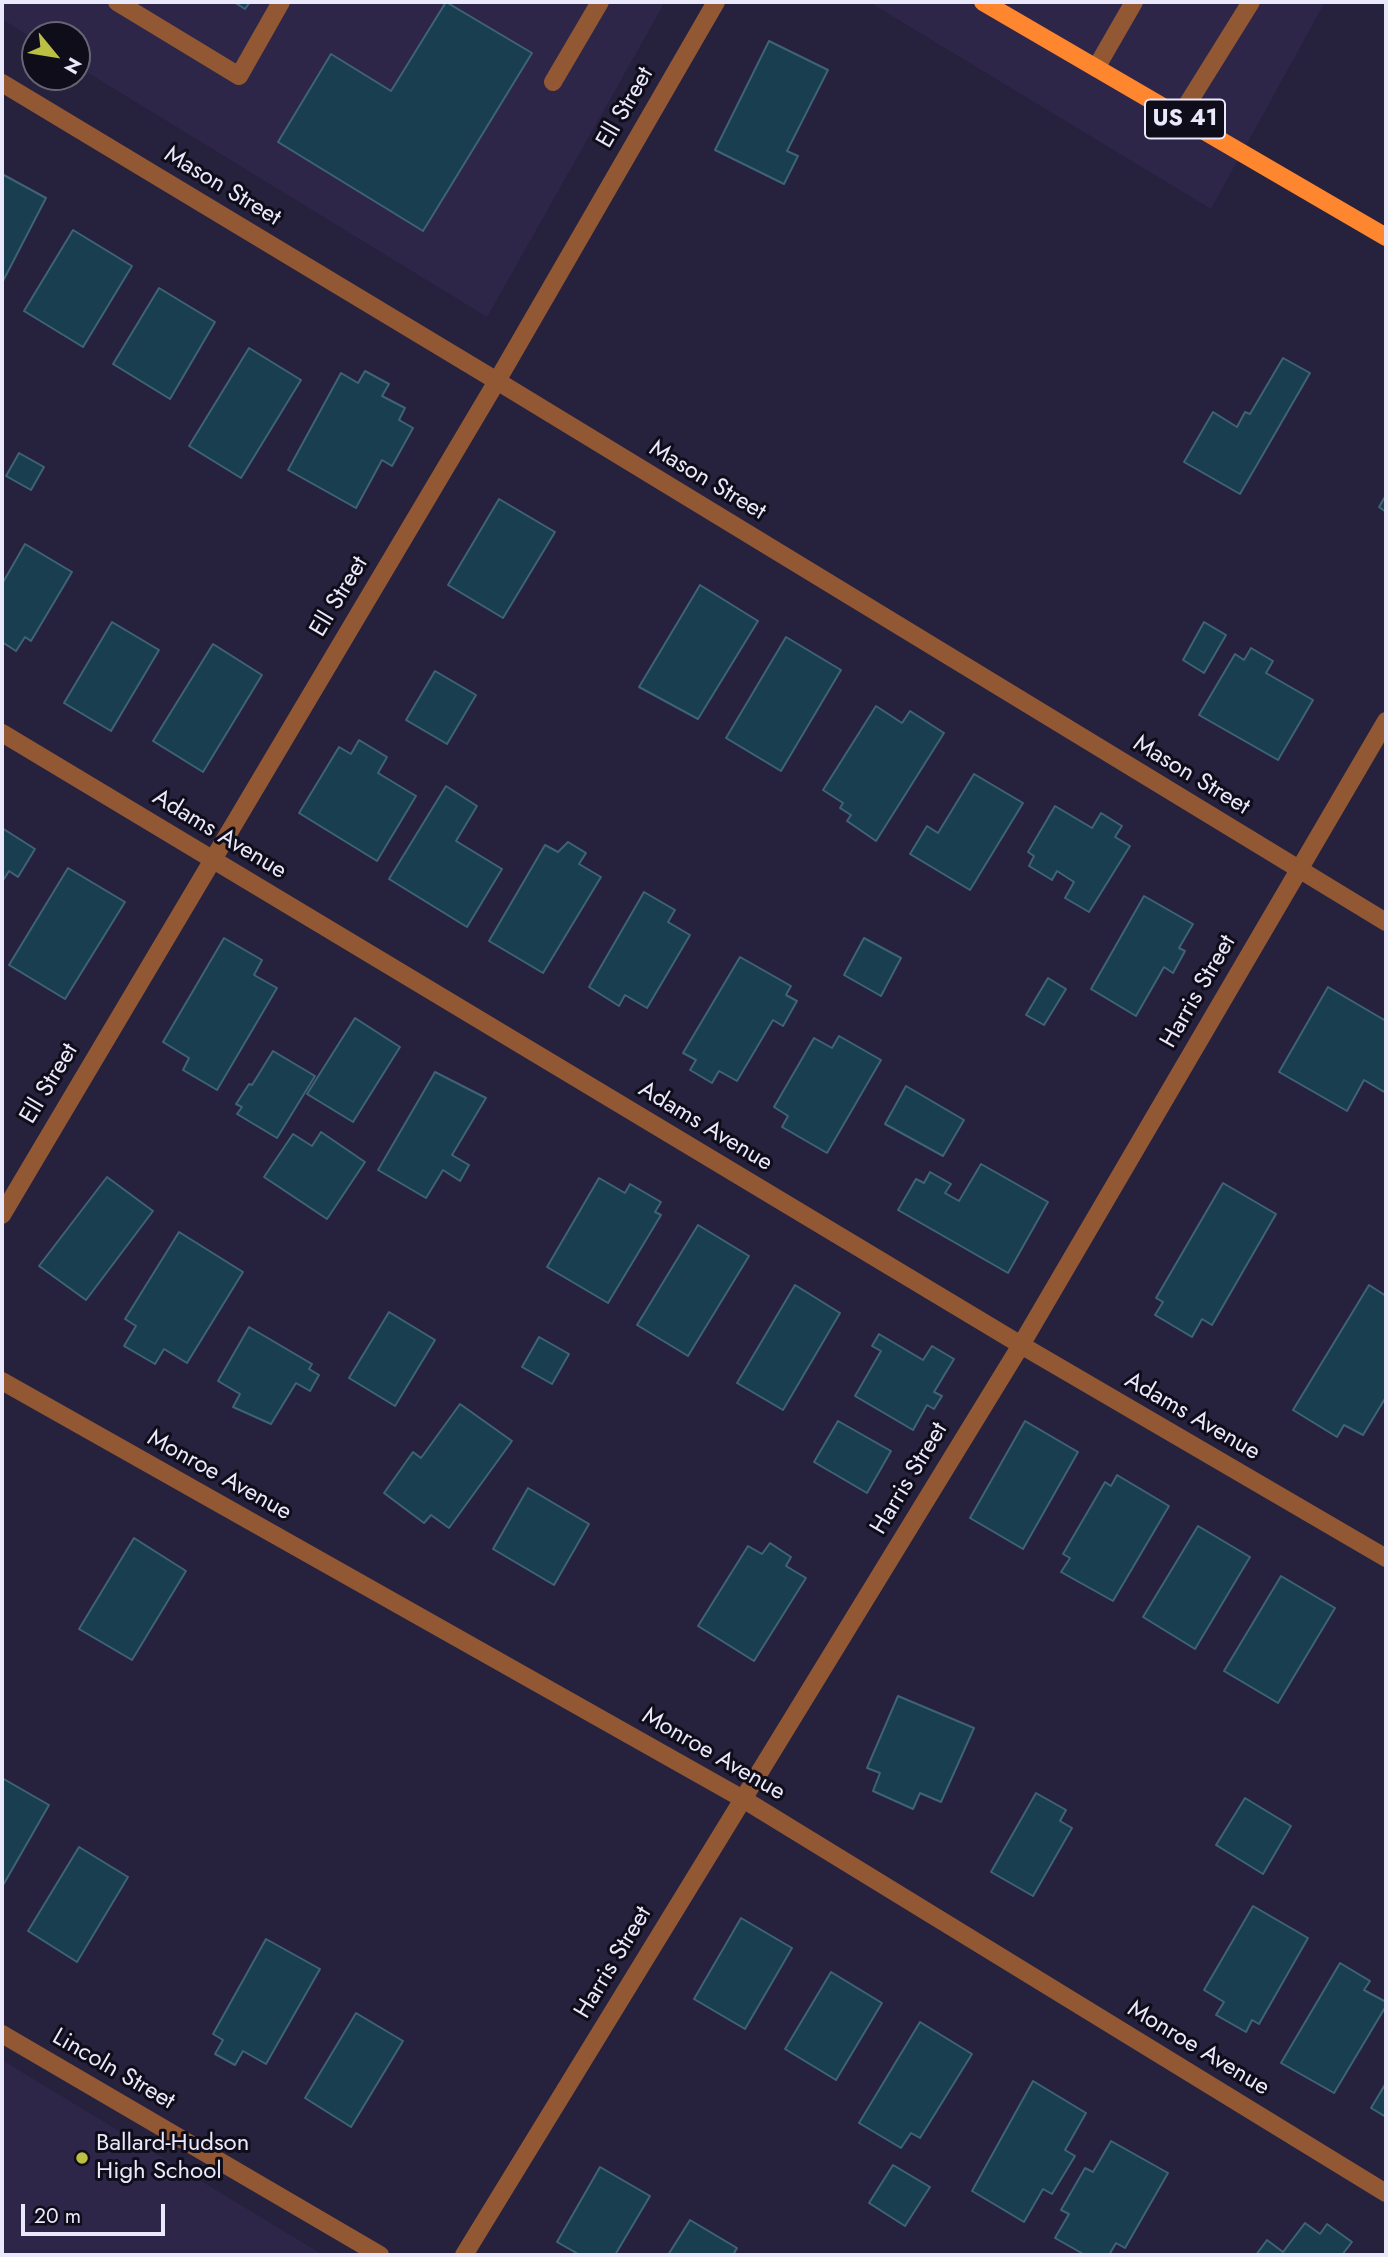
<!DOCTYPE html>
<html>
<head>
<meta charset="utf-8">
<style>
  body { margin:0 }
  #map { position:relative; width:1388px; height:2257px; overflow:hidden; background:#26213d; font-family:Jost,sans-serif }
  canvas { display:block }
  .frame { position:absolute; inset:0; border:4px solid #eae8fb; pointer-events:none }
  .north { position:absolute; left:21px; top:21px; width:70px; height:70px; box-sizing:border-box; background:#0f0d19; border:2px solid #676573; border-radius:50%; rotate:120deg; font-size:19px; font-weight:700; line-height:28px; text-align:center; color:#eae8fb }
  .north::after { content:''; display:block; margin:auto; width:24px; height:32px; background:#bbc045; clip-path:polygon(50% 0,100% 100%,50% 72%,0 100%) }
  .scale { position:absolute; left:21px; top:2204px; width:144px; height:32px; box-sizing:border-box; border:4px solid #eae8fb; border-top:0; padding-left:9px; font-size:21px; line-height:24px; white-space:nowrap; color:#eae8fb; -webkit-text-stroke:5px #0f0d19; paint-order:stroke }
</style>
</head>
<body>
<div id="map">
<canvas width="1388" height="2257"></canvas>
<div class="frame"></div>
<div class="north">N</div>
<div class="scale">20 m</div>
</div>
<script>
const c = document.querySelector('canvas').getContext('2d');
c.lineJoin = 'round';
function fill(path, color) { c.fillStyle = color; c.fill(path, 'evenodd'); }
function trace(path, color, width, dash) { c.strokeStyle = color; c.lineWidth = width; c.lineCap = dash ? 'butt' : 'round'; c.setLineDash(dash || []); c.stroke(path); }
function drawText(font, color, halo, rows, align = 'center') {
  c.font = font + ' Jost,sans-serif'; c.lineWidth = 6; c.setLineDash([]); c.textBaseline = 'middle'; c.strokeStyle = halo; c.fillStyle = color; for (const [text, x, y, turn = 0] of rows) {
    c.save(); c.translate(x, y); c.rotate((+turn || 0) * Math.PI / 180); c.textAlign = isNaN(turn) ? turn : align; if (halo) c.strokeText(text, 0, 0); c.fillText(text, 0, 0); c.restore();
  }
}
fill(new Path2D(`
  M 2,2 L 665,2 L 487,317 L 77,66 L 77,35 L 35,35 L 35,40 L 2,19 Z
  M 869,2 L 1325,2 L 1211,209 Z
  M 2,2060 L 323,2255 L 2,2255 Z`), '#2d2649');
const building = new Path2D(`
  M 234,2 L 250,2 L 245,9 Z
  M 446,2 L 532,53 L 423,231 L 278,142 L 331,54 L 391,91 Z
  M 769,41 L 828,70 L 787,151 L 798,156 L 784,184 L 715,150 Z
  M 2,174 L 46,198 L 2,283 Z
  M 73,230 L 132,266 L 83,347 L 24,311 Z
  M 159,288 L 215,322 L 170,399 L 113,364 Z
  M 249,348 L 301,380 L 241,478 L 189,446 Z
  M 1283,358 L 1310,373 L 1240,494 L 1184,462 L 1213,412 L 1237,427 L 1245,412 L 1250,414 Z
  M 365,371 L 389,384 L 382,396 L 405,408 L 399,420 L 413,428 L 392,466 L 382,460 L 356,508 L 288,470 L 341,373 L 358,383 Z
  M 19,453 L 44,467 L 31,490 L 6,476 Z
  M 1386,495 L 1386,512 L 1379,507 Z
  M 499,499 L 555,532 L 503,618 L 448,585 Z
  M 25,544 L 72,572 L 31,641 L 25,637 L 16,651 L 2,642 L 2,584 Z
  M 700,585 L 758,621 L 698,719 L 639,687 Z
  M 112,622 L 159,650 L 111,731 L 64,703 Z
  M 1204,622 L 1226,635 L 1204,673 L 1183,660 Z
  M 786,637 L 841,670 L 781,771 L 726,738 Z
  M 213,644 L 262,675 L 203,772 L 153,741 Z
  M 1251,648 L 1273,661 L 1266,673 L 1313,700 L 1278,760 L 1199,715 L 1235,654 L 1244,660 Z
  M 435,671 L 476,695 L 447,744 L 406,720 Z
  M 876,706 L 902,723 L 910,711 L 944,733 L 876,841 L 847,821 L 851,815 L 840,808 L 843,803 L 823,790 Z
  M 359,740 L 387,757 L 378,773 L 416,796 L 377,861 L 299,813 L 339,747 L 351,754 Z
  M 974,774 L 1023,803 L 970,890 L 910,854 L 927,826 L 938,833 Z
  M 446,786 L 477,806 L 456,841 L 502,869 L 467,927 L 389,879 Z
  M 1055,806 L 1092,828 L 1101,813 L 1122,826 L 1115,837 L 1130,846 L 1089,912 L 1065,898 L 1074,882 L 1057,871 L 1052,880 L 1029,866 L 1034,856 L 1028,852 Z
  M 2,828 L 35,849 L 18,877 L 9,871 L 2,882 Z
  M 568,842 L 586,853 L 579,864 L 601,877 L 543,973 L 489,941 L 545,845 L 558,852 Z
  M 68,868 L 125,902 L 65,999 L 9,965 Z
  M 644,892 L 675,910 L 668,922 L 690,935 L 647,1008 L 625,995 L 619,1006 L 589,987 Z
  M 1144,896 L 1193,924 L 1179,948 L 1185,951 L 1173,973 L 1164,967 L 1136,1016 L 1091,989 Z
  M 224,938 L 262,960 L 254,975 L 277,988 L 217,1090 L 183,1070 L 189,1058 L 163,1042 Z
  M 864,938 L 901,958 L 881,996 L 844,975 Z
  M 740,957 L 791,986 L 786,995 L 797,1001 L 783,1026 L 773,1020 L 737,1081 L 719,1071 L 712,1083 L 690,1070 L 696,1060 L 683,1053 Z
  M 1048,978 L 1066,989 L 1044,1025 L 1026,1015 Z
  M 1328,987 L 1386,1021 L 1386,1093 L 1364,1080 L 1347,1111 L 1279,1072 Z
  M 355,1018 L 400,1047 L 353,1122 L 307,1094 Z
  M 839,1036 L 881,1060 L 827,1153 L 782,1127 L 788,1116 L 774,1107 L 814,1038 L 832,1048 Z
  M 273,1051 L 315,1076 L 277,1138 L 237,1114 L 242,1107 L 236,1104 L 249,1084 L 252,1085 Z
  M 435,1072 L 486,1098 L 452,1155 L 469,1165 L 460,1181 L 443,1170 L 426,1198 L 378,1170 Z
  M 906,1086 L 964,1120 L 943,1156 L 885,1124 Z
  M 321,1132 L 365,1162 L 327,1219 L 264,1177 L 293,1134 L 312,1146 Z
  M 981,1164 L 1048,1202 L 1008,1273 L 898,1210 L 916,1179 L 924,1183 L 930,1172 L 951,1184 L 945,1193 L 959,1201 Z
  M 107,1177 L 153,1211 L 86,1300 L 39,1266 Z
  M 599,1178 L 625,1193 L 630,1184 L 661,1202 L 655,1212 L 661,1215 L 608,1303 L 547,1267 Z
  M 1223,1183 L 1276,1214 L 1212,1325 L 1202,1319 L 1192,1337 L 1155,1315 L 1163,1302 L 1156,1298 Z
  M 698,1225 L 749,1256 L 688,1356 L 637,1325 Z
  M 179,1232 L 243,1272 L 187,1363 L 164,1349 L 155,1364 L 124,1346 L 136,1326 L 125,1319 Z
  M 795,1285 L 840,1313 L 783,1410 L 737,1383 Z
  M 1369,1285 L 1386,1296 L 1386,1397 L 1363,1435 L 1344,1425 L 1337,1437 L 1293,1410 Z
  M 389,1312 L 435,1340 L 395,1406 L 349,1378 Z
  M 249,1327 L 312,1364 L 309,1369 L 319,1375 L 310,1391 L 296,1383 L 271,1424 L 233,1407 L 240,1394 L 218,1381 Z
  M 879,1334 L 923,1360 L 932,1346 L 954,1359 L 934,1392 L 942,1396 L 934,1409 L 927,1405 L 913,1430 L 855,1396 L 881,1351 L 872,1346 Z
  M 539,1337 L 569,1354 L 552,1384 L 522,1367 Z
  M 460,1404 L 512,1441 L 449,1528 L 431,1515 L 424,1523 L 384,1493 L 413,1452 L 421,1458 Z
  M 838,1421 L 891,1451 L 867,1493 L 814,1462 Z
  M 1025,1421 L 1078,1452 L 1023,1549 L 970,1518 Z
  M 1117,1475 L 1169,1506 L 1113,1601 L 1061,1572 L 1070,1558 L 1063,1554 L 1105,1482 L 1111,1486 Z
  M 528,1488 L 589,1524 L 554,1585 L 493,1549 Z
  M 1198,1526 L 1250,1557 L 1195,1649 L 1143,1617 Z
  M 134,1538 L 186,1571 L 132,1660 L 79,1629 Z
  M 770,1543 L 791,1557 L 786,1566 L 806,1578 L 754,1661 L 698,1626 L 748,1546 L 762,1554 Z
  M 1281,1576 L 1335,1608 L 1278,1703 L 1224,1671 Z
  M 898,1696 L 974,1728 L 941,1802 L 920,1793 L 913,1809 L 873,1791 L 880,1773 L 867,1768 Z
  M 2,1778 L 49,1805 L 2,1887 Z
  M 1036,1793 L 1066,1810 L 1060,1821 L 1072,1828 L 1033,1896 L 991,1872 Z
  M 1245,1798 L 1291,1826 L 1263,1874 L 1216,1845 Z
  M 79,1847 L 128,1877 L 77,1962 L 28,1931 Z
  M 1253,1906 L 1308,1938 L 1259,2024 L 1252,2020 L 1246,2032 L 1216,2015 L 1224,2002 L 1204,1990 Z
  M 741,1918 L 792,1948 L 745,2029 L 694,1999 Z
  M 266,1939 L 320,1969 L 266,2064 L 243,2051 L 235,2065 L 215,2054 L 223,2040 L 213,2034 Z
  M 1340,1963 L 1370,1981 L 1364,1990 L 1386,2002 L 1386,2006 L 1334,2093 L 1281,2063 Z
  M 831,1972 L 882,2003 L 836,2080 L 785,2049 Z
  M 356,2013 L 403,2041 L 351,2127 L 305,2098 Z
  M 920,2022 L 972,2054 L 920,2138 L 911,2133 L 901,2148 L 859,2123 Z
  M 1033,2081 L 1086,2113 L 1065,2150 L 1075,2156 L 1052,2194 L 1043,2189 L 1024,2222 L 972,2191 Z
  M 1386,2083 L 1386,2117 L 1371,2108 Z
  M 1111,2141 L 1168,2173 L 1125,2248 L 1116,2243 L 1109,2255 L 1085,2255 L 1055,2238 L 1069,2214 L 1061,2210 L 1085,2168 L 1093,2172 Z
  M 893,2165 L 930,2187 L 905,2226 L 869,2203 Z
  M 600,2167 L 650,2196 L 615,2255 L 580,2255 L 557,2242 Z
  M 690,2220 L 737,2248 L 733,2255 L 668,2255 Z
  M 1305,2223 L 1320,2234 L 1327,2224 L 1352,2242 L 1342,2255 L 1256,2255 L 1267,2240 L 1283,2252 Z`);
fill(building, '#193e50');
trace(building, '#3e6376', 2);
trace(new Path2D(`
  M 117,2 L 239,76 L 281,2
  M 1096,68 L 1134,2
  M 553,82 L 600,2
  M 2,83 L 497,381 L 1386,922
  M 1180,116 L 1251,2
  M 2,733 L 1021,1345 L 1386,1558
  M 2,1215 L 497,381 L 716,2
  M 2,1381 L 743,1799 L 1386,2193
  M 2,2034 L 380,2255
  M 464,2255 L 1021,1345 L 1386,721`), '#925834', 18);
trace(new Path2D(`
  M 983,2 L 1386,237`), '#fe862f', 18);
for (const [x, y, r, color] of [
  [82,2158,7,"#bbc045"]
]) { const dot = new Path2D(); dot.arc(x, y, r, 0, 2 * Math.PI); c.fillStyle = color; c.fill(dot); trace(dot, '#0f0d19', 2.5); }
for (const [x, y, w] of [
  [1185,119,80]
]) { const box = new Path2D(); box.roundRect(x - w / 2, y - 19.5, w, 39, 5); c.fillStyle = '#0f0d19'; c.fill(box); trace(box, '#eae8fb', 2); }
drawText('bold 23px', '#eae8fb', null, [
  ["US 41",1185,119]
]);
drawText('24px', '#eae8fb', '#0f0d19', [
  ["Ell Street",626,108,-60],
  ["Mason Street",222,187,31],
  ["Mason Street",707,481,31],
  ["Ell Street",340,597,-59],
  ["Mason Street",1191,776,31],
  ["Adams Avenue",219,835,31],
  ["Harris Street",1199,992,-60],
  ["Ell Street",50,1084,-59],
  ["Adams Avenue",705,1127,31],
  ["Adams Avenue",1192,1417,30],
  ["Monroe Avenue",219,1476,29],
  ["Harris Street",910,1479,-59],
  ["Monroe Avenue",713,1755,30],
  ["Harris Street",614,1963,-59],
  ["Monroe Avenue",1198,2049,31],
  ["Lincoln Street",113,2070,30]
]);
drawText('24px', '#eae8fb', '#0f0d19', [
  ["Ballard-Hudson",96,2144],
  ["High School",96,2172]
], 'left');
</script>
</body>
</html>
